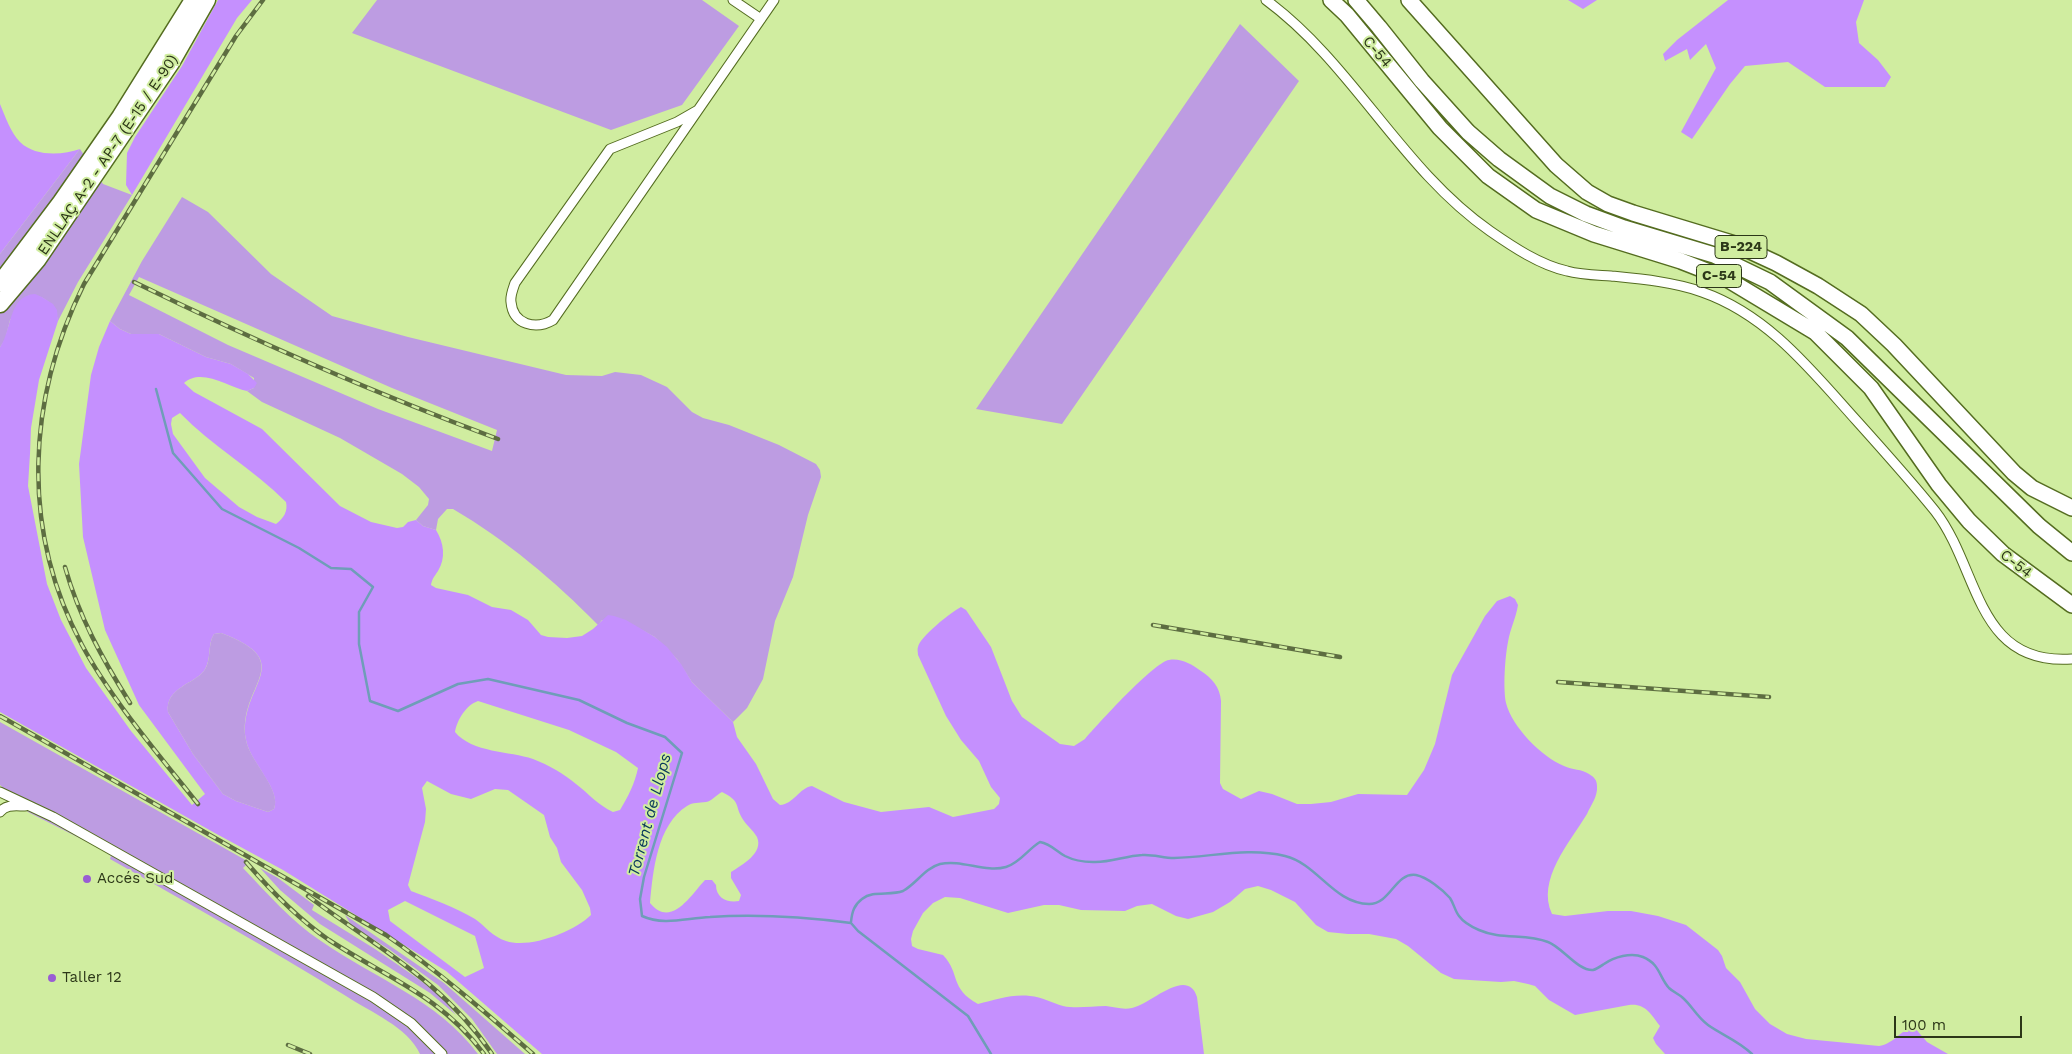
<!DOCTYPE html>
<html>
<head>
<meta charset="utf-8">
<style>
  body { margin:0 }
  #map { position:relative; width:2072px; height:1054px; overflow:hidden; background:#d0eda0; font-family:"Work Sans",sans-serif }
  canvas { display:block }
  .scale { position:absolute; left:1894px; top:1016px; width:128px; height:22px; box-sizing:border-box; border:2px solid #2c3718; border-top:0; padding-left:6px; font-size:15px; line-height:18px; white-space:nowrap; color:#2c3718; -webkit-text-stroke:4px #d0eda0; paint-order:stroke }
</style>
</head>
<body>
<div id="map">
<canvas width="2072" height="1054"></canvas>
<div class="scale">100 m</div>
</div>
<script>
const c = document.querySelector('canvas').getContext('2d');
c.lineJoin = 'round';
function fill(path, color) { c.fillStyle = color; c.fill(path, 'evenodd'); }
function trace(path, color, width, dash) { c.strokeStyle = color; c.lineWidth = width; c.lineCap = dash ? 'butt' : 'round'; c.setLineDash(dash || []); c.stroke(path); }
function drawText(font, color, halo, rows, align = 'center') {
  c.font = font + ' "Work Sans",sans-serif'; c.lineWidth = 4; c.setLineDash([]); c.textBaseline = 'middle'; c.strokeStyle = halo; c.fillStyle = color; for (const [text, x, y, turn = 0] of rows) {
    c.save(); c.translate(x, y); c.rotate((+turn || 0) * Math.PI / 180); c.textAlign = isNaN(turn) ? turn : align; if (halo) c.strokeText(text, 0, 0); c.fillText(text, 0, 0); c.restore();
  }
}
fill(new Path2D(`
  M 377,0 L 702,0 L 739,26 L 682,105 L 611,130 L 352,33 Z
  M 1240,24 L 1299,81 L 1062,424 L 976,409 Z
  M 80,149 L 103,184 L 132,195 L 78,282 L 58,321 C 56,306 45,294 29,295 L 10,320 L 5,340 L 0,347 L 0,254 Z
  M 182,197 L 208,212 L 271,274 L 332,316 L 408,337 L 566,375 L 602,376 L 615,372 L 641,375 L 667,387 L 692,412 L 703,418 L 729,425 L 779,445 L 816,464 L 820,470 L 821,477 L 808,515 L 793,577 L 775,621 L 763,679 L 747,708 L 733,722 L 692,682 L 677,659 L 655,637 L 644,631 L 602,620 L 598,625 C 555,581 506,540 453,509 L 447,509 L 438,519 L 436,530 L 423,526 L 416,520 L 428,505 L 429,499 L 419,487 L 402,474 L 340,438 L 262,402 L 247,391 L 254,388 L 254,378 L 231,364 L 206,357 L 159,334 L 131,334 L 120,329 L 110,321 L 142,261 ZM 139,277 L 392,388 L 497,430 L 492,451 L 378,409 L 228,345 L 129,295 Z
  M 221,633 C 301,663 236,685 246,740 C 250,762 282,789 274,809 L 268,812 L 236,801 L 223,794 L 193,754 L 168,712 C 165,688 194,684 204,671 C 212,660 207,645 214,634 Z
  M 0,722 L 249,862 L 243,868 C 267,893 291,921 321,941 C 374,978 438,1000 478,1054 L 420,1054 C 408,1027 370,1012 346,996 C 269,948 189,904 110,859 L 111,856 L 101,849 L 28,812 L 0,785 Z
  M 260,868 L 278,878 L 314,905 L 312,910 L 375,949 L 417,978 L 441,996 L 456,1015 L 430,993 L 320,924 L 280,890 Z
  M 345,915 L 444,983 L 525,1054 L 497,1054 L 472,1019 L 438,985 L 390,950 L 351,925 Z`), '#bd9ce2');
fill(new Path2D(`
  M 218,0 L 252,0 L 237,18 L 132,195 L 126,185 L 127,153 L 135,137 L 182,66 Z
  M 1568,0 L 1597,0 L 1583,9 Z
  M 1728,0 L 1864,0 L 1856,22 L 1859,43 L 1878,60 L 1891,77 L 1885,87 L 1825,87 L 1788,62 L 1745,66 L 1730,84 L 1692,139 L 1681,132 L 1716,68 L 1706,44 L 1690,60 L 1687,49 L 1665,61 L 1663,54 L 1677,40 Z
  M 0,104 C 5,116 11,133 20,142 C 35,157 63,155 80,149 L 0,254 Z
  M 35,294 L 42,297 L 53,304 L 57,310 L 58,321 L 39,380 L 31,428 L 30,454 L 28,486 L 47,584 L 61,620 L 86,668 L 131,731 L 192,805 L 205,794 L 139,705 L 105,630 L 83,537 L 79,464 L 91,375 L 99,347 L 110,321 L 120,329 L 131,334 L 159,334 L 206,357 L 231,364 L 248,374 L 257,383 L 254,388 L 247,391 C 229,387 201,367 184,383 L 194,392 L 262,429 L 340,506 L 371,522 L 397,528 L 403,527 L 408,522 L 416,520 L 423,526 L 436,530 C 444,543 446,558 438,571 C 434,577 432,579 431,585 L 436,588 L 468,595 L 492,607 L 511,610 L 528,620 L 541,635 L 548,637 L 567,638 L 582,636 L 593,629 L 608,615 L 614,616 L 626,620 L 655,637 L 667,647 L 681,664 L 692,682 L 733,722 L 737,737 L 756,764 L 773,799 L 780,805 C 794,804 799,788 812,786 L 844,802 L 881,812 L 929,807 L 953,817 L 994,809 L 999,804 L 1000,798 L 991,787 L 979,761 L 961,740 L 946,716 L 918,655 C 918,653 917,649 918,647 C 920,637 951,612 961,607 L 966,610 L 991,647 L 1012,701 L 1022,717 L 1060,744 L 1074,746 L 1085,739 C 1097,725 1154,662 1169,660 C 1181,658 1191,664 1201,671 C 1212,678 1220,687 1221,701 L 1220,783 L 1223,789 L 1241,799 L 1259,791 L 1272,794 L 1297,804 L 1311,804 L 1331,802 L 1358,794 L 1407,795 L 1424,770 L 1435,744 L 1452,675 L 1485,616 L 1497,601 L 1510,596 L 1515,599 L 1518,605 C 1516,618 1510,629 1508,642 C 1505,657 1503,688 1506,703 C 1512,727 1542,757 1564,766 C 1572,770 1582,769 1589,774 C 1594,777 1597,780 1597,786 C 1598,796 1591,805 1587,814 C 1570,842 1536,880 1552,914 L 1565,916 L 1608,911 L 1631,911 L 1658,916 L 1686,925 L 1718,950 L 1722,956 L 1726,968 L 1740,982 L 1755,1009 L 1770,1024 L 1787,1034 L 1806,1039 L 1879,1046 C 1894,1044 1900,1030 1914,1027 L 1927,1042 L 1948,1054 L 1665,1054 L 1656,1044 L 1653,1038 L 1660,1026 C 1651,1014 1645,1003 1629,1005 L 1575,1015 L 1549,1000 L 1535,986 L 1528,984 L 1514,981 L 1501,982 L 1454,979 L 1441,973 L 1408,946 L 1396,939 L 1369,934 L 1348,934 L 1328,932 L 1316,925 L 1295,902 L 1271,890 L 1258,886 L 1245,889 L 1230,902 L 1213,912 L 1188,919 L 1176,916 L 1152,904 L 1137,906 L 1125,911 L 1081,910 L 1059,905 L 1044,905 L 1008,913 L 960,898 L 945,897 L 933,903 L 923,913 L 913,931 L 911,939 L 912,946 L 918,949 L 943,955 C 961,974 949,988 978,1004 C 995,1000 1011,994 1030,996 C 1042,997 1052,1003 1063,1006 C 1077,1009 1091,1006 1106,1006 C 1114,1007 1123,1010 1132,1008 C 1150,1005 1187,966 1197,997 L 1204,1054 L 542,1054 L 446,971 L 283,870 L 213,832 L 0,712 L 0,347 C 12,331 8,295 35,294 ZM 180,413 C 212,446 253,469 286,502 C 288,511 284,518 276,524 L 257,517 L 239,507 L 205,478 L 173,434 L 171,424 L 172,418 ZM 221,633 C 301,663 237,685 246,740 C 250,762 282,790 274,809 L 268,812 L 236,801 L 223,794 L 193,754 L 168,712 C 165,688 194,684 204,671 C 212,659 207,645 214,634 ZM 478,701 L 569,730 L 616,752 L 638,768 C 635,783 628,797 620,810 L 613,812 C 598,805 589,794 576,784 C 564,774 549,765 533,759 C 510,751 472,753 455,732 C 457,720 466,705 478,701 ZM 427,781 L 451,794 L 471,799 L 495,789 L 508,790 L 544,815 L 550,837 L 557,848 L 561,862 L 582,890 L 590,908 L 591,915 C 574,932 529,949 506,941 C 493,937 485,926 475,919 C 455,907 432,899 411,891 L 408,885 L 425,822 L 426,809 L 422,788 ZM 722,792 C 741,802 734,803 742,818 C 746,825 753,830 757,837 C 764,853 742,865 731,872 L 731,878 L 741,895 L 739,901 C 727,903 716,898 716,885 L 712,880 L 705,880 C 691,895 671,929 650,903 C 653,871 657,825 687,806 C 693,802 699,803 706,802 C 712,801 716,795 722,792 ZM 405,901 L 475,936 L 484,968 L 465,977 L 390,921 L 388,910 Z`), '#c590fe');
trace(new Path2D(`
  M 156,389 L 173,453 L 222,509 L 299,548 L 331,568 L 351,569 L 373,587 L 359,612 L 359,644 L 370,701 L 398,711 L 458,684 L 488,679 L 579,700 L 627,723 L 665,737 L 682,753 L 644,877 L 640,899 L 642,916 C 664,926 686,918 710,917 C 756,914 805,917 851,923 L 858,931 L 968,1016 L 991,1054
  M 851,922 C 852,912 854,905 862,899 C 873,890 890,896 903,891 C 916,884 925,868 940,864 C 962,859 985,873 1006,867 C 1020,863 1028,849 1040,842 C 1051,844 1056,851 1065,856 C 1073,860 1084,862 1093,862 C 1109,863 1125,856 1142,855 C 1153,854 1163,858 1174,858 C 1212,857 1248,847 1285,856 C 1318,864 1333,903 1369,904 C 1391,904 1395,872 1416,875 C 1427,877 1443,890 1450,898 C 1454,904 1455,911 1459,916 C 1464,923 1472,927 1479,930 C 1501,940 1527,933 1548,942 C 1562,947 1578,971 1593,970 C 1597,969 1601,966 1604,964 C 1614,957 1631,952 1643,957 C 1660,964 1659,977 1669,988 C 1673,992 1679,994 1683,998 C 1692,1006 1697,1017 1708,1025 C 1722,1035 1739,1041 1752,1054`), '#6f9db8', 2.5);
const minor = new Path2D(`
  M 733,0 L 761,19
  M 1266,0 C 1353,64 1401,169 1490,231 C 1513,247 1540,265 1567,271 C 1581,275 1596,275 1611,276 C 1641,279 1674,282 1702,292 C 1768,315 1811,370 1856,420 C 1883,450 1910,480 1935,511 C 1980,569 1975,666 2072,659
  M 698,110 L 677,122 L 610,149 L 515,283 C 513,289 510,296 511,302 C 513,325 536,330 553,320 L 774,0
  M 0,792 L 53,817 L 373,997 L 411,1023 L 442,1054
  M 0,812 C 6,804 16,806 25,806`);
const primary = new Path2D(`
  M 1409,0 L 1556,165 L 1587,192 L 1608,204 L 1633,213 L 1735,244 L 1776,263 L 1818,286 L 1861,314 L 1894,345 L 2014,473 L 2032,488 L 2072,508`);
const trunk = new Path2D(`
  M 1331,0 L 1347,15 L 1440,128 L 1488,176 L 1536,210 L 1594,234 L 1681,261 L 1727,279 L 1815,332 L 1871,388 L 1939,485 L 1969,521 L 2003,554 L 2072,605
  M 1356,0 L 1379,27 L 1422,81 L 1468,132 L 1499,159 L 1550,196 L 1586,214 L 1624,228 L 1714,255 L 1770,282 L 1847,338 L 2039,526 L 2072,553`);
const motorway = new Path2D(`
  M 0,283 L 61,202 L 120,117 L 193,0
  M 0,304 L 38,259 L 171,63 L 207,0`);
trace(minor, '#546c20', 11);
trace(primary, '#546c20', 18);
trace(trunk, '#546c20', 18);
trace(motorway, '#546c20', 19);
trace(minor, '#fff', 9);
trace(primary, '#fff', 15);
trace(trunk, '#fff', 15);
trace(motorway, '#fff', 16);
const rail = new Path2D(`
  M 134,282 C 253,340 374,393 498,439
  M 65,567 C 79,617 103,660 130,703
  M 1153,625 L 1340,657
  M 1558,682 L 1769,697
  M 0,716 L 386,935 C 438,971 485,1012 533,1054
  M 198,804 C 159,755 111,699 82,645 C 20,529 27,399 84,284 L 236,36 L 263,0
  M 246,862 C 271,891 297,918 329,940 C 387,978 440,995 484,1054
  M 308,896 C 375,946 444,982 492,1054
  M 288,1045 L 310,1054`);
trace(rail, '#5d6d41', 4.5);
trace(rail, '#d0eda0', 2.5, [8]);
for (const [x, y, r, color] of [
  [87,879,5,"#995dd4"],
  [52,978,5,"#995dd4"]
]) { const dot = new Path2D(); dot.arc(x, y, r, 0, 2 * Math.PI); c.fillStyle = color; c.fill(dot); trace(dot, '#d0eda0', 2); }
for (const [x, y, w] of [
  [1741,247,52],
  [1719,276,45]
]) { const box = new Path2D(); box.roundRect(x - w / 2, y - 11.5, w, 23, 4); c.fillStyle = '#d0eda0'; c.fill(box); trace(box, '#2c3718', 1); }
drawText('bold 14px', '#2c3718', null, [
  ["B-224",1741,247],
  ["C-54",1719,276]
]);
drawText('15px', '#2c3718', '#d0eda0', [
  ["C-54",1377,52,50],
  ["ENLLAÇ A-2 - AP-7 (E-15 / E-90)",108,155,-56],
  ["C-54",2016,564,38]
]);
drawText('15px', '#2c3718', '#d0eda0', [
  ["Accés Sud",97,879],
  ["Taller 12",62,978]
], 'left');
drawText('italic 16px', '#09395b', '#d0eda0', [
  ["Torrent de Llops",650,815,-75]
]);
</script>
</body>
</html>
